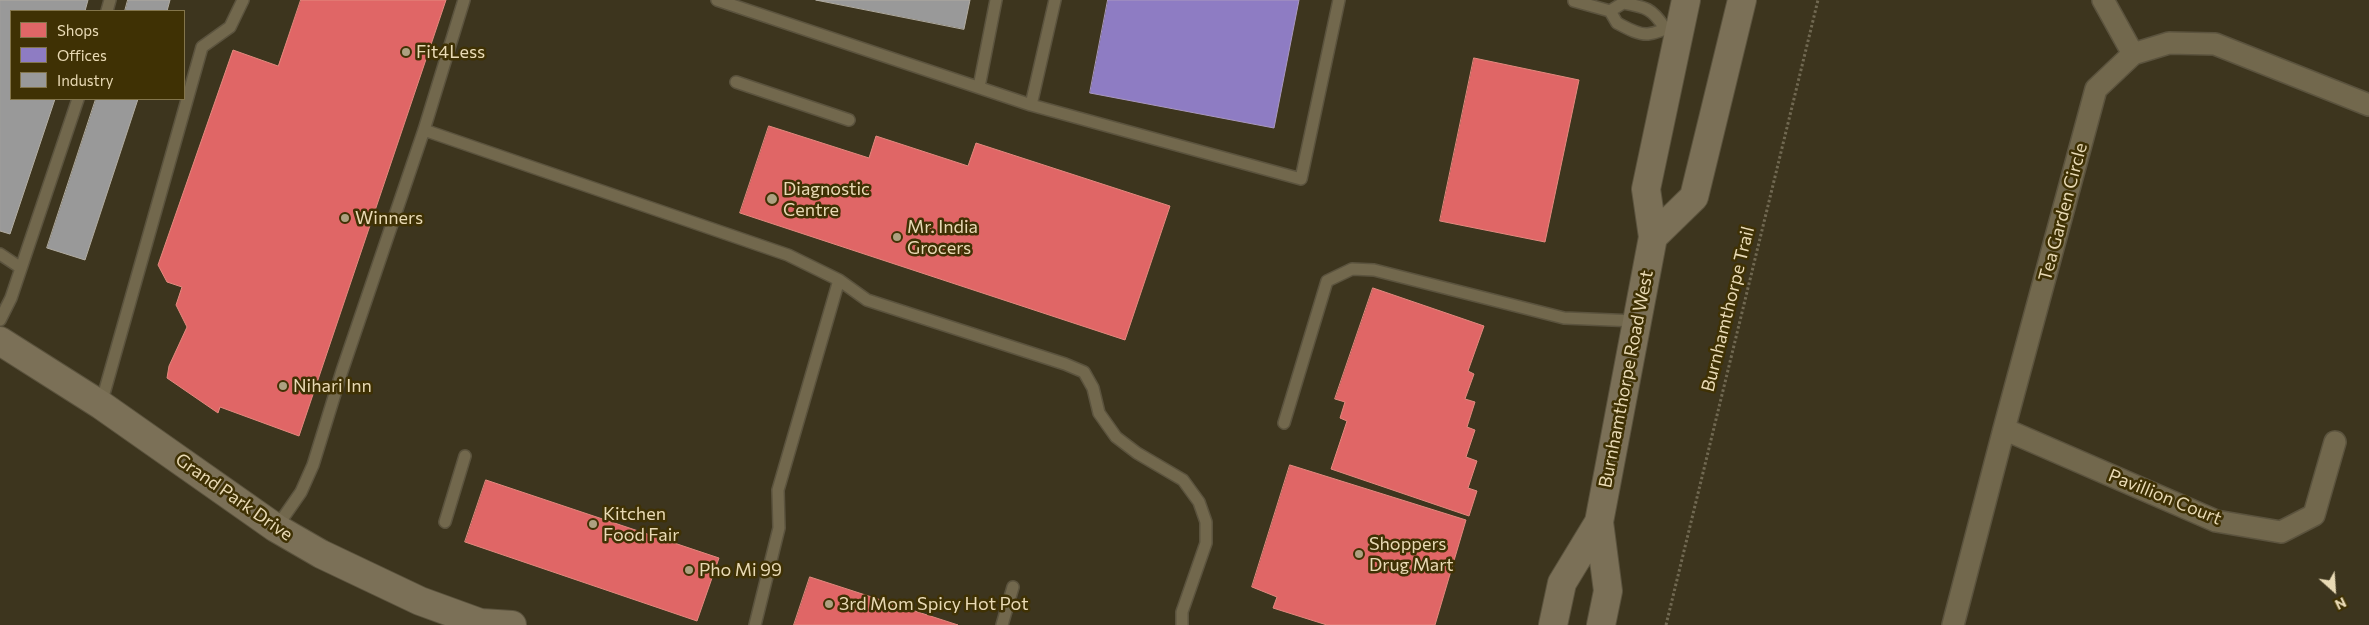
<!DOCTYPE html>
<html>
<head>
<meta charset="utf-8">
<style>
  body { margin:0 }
  #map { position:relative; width:2369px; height:625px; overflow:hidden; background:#3d351e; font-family:Commissioner,sans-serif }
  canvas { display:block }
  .legend { position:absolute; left:10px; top:10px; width:175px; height:90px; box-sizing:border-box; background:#3f3104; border:1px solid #83754b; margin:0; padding:6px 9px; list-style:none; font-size:15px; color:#e9dab5 }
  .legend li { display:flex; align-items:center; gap:10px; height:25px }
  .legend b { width:25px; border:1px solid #83754b }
  .north { position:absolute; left:2309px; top:565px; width:50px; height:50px; -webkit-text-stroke:4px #3f3104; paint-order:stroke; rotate:154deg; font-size:14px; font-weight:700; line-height:20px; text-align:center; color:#e9dab5 }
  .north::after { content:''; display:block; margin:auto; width:18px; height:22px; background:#e9dab5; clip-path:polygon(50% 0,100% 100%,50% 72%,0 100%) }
</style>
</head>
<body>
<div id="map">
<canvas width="2369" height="625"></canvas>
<ul class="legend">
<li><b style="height:14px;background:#e06666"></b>Shops</li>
<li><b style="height:14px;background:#8e7cc3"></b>Offices</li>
<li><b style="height:14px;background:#999"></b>Industry</li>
</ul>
<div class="north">N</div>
</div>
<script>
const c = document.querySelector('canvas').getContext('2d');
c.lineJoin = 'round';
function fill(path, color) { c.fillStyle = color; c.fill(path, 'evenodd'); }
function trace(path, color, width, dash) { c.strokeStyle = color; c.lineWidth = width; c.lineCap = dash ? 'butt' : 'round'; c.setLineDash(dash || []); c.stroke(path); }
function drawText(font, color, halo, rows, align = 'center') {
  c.font = font + ' Commissioner,sans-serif'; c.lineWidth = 5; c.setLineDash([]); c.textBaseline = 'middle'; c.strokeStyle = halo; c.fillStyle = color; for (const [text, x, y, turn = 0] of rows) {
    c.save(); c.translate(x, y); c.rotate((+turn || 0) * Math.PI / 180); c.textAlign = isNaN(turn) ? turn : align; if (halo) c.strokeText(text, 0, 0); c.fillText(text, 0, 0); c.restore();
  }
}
const shops = new Path2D(`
  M 301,0 L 446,0 L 299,436 L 220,407 L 218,413 L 167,378 L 169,366 L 187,327 L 176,305 L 182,287 L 167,282 L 158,265 L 233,50 L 278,66 Z
  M 1474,58 L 1579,80 L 1545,242 L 1440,221 Z
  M 769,126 L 869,158 L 876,136 L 968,166 L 976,143 L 1170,206 L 1125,340 L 740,213 Z
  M 1373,288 L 1484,326 L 1468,371 L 1474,374 L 1465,399 L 1475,402 L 1467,427 L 1475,430 L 1466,457 L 1477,461 L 1468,488 L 1477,491 L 1469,516 L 1331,469 L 1347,421 L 1340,418 L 1345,402 L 1335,399 Z
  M 1290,465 L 1466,520 L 1435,625 L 1327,625 L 1273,608 L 1277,597 L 1252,587 Z
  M 486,480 L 719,558 L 697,621 L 465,542 Z
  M 810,577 L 958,625 L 794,625 Z`);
fill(shops, '#e06666');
trace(shops, '#e3897e', 1);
const offices = new Path2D(`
  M 1108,0 L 1299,0 L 1274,128 L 1090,93 Z`);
fill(offices, '#8e7cc3');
trace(offices, '#a998bf', 1);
const industry = new Path2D(`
  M 0,0 L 88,0 L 85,11 L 11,11 L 11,99 L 55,99 L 10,234 L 0,231 Z
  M 128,0 L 170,0 L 167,11 L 125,11 Z
  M 816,0 L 970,0 L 964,29 Z
  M 96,99 L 138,99 L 85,260 L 47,248 Z`);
fill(industry, '#999');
trace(industry, '#b1aca1', 1);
const lane = new Path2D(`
  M 717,0 L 1031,105 L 1301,179 L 1339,0
  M 1574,1 L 1610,11 L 1617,23 C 1625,27 1638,35 1648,34 C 1664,32 1660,26 1679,32
  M 107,11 L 110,0
  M 1610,11 L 1623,3 C 1645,7 1652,8 1664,27
  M 736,82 L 849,120
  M 979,87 L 996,0
  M 1031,105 L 1055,0
  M 424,130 L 788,255 L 839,280 L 867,300 L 1065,364 L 1084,372 L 1093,388 L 1099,413 L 1116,437 L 1137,453 L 1183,480 L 1199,502 L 1206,522 L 1206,543 L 1182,612 L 1182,625
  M 0,254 L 21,268
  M 0,320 L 11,298 L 78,99
  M 101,404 L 202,47 L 230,27 L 243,0
  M 1284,423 L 1327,281 L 1352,269 L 1374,270 L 1564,318 L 1636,321
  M 445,522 L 465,456
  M 276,528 L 301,492 L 313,465 L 342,371 L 424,130 L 464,0
  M 755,625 L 779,528 L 778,490 L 839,280
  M 1002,625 L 1013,587`);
const street = new Path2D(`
  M 2103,0 L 2133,54
  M 2004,429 L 2216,521 L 2281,532 L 2314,515 L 2335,442
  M 1953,625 L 2004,429 L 2096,89 L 2133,54 L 2169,43 L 2215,44 L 2369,105`);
const secondary = new Path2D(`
  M 1653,237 L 1694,197 L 1742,0
  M 0,341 L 101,405 L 276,528 L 321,554 L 420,601 L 486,625
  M 482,623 L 512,625
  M 1553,625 L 1562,583 L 1599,522
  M 1601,625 L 1608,591 L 1599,522 L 1653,237 L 1646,189 L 1686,0`);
trace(lane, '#5b533e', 14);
trace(street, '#5b533e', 24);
trace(secondary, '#5b533e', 30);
trace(new Path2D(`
  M 1666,625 L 1818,0`), '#716952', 3, [2.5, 2.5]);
trace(lane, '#72684d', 11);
trace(street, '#72684d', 21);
trace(secondary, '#7b7057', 28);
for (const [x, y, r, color] of [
  [406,52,5,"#ada080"],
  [772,199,6,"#ada080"],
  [345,218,5,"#ada080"],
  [897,237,5,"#ada080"],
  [283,386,5,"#ada080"],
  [593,524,5,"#ada080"],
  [1359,554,5,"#ada080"],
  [689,570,5,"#ada080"],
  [829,604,5,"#ada080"]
]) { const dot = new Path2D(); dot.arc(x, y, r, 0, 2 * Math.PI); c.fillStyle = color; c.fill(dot); trace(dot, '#3f3104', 2); }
drawText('18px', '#e9dab5', '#3f3104', [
  ["Fit4Less",416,52],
  ["Diagnostic",783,189],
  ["Centre",783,210],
  ["Winners",355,218],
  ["Mr. India",907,227],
  ["Grocers",907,248],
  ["Nihari Inn",293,386],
  ["Kitchen",603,514],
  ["Food Fair",603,535],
  ["Shoppers",1369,544],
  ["Drug Mart",1369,565],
  ["Pho Mi 99",699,570],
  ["3rd Mom Spicy Hot Pot",839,604]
], 'left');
drawText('18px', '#e9dab5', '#3f3104', [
  ["Tea Garden Circle",2063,212,-75],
  ["Burnhamthorpe Trail",1728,309,-76],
  ["Burnhamthorpe Road West",1626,379,-79],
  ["Grand Park Drive",234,497,35],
  ["Pavillion Court",2165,497,22]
]);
</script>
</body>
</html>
